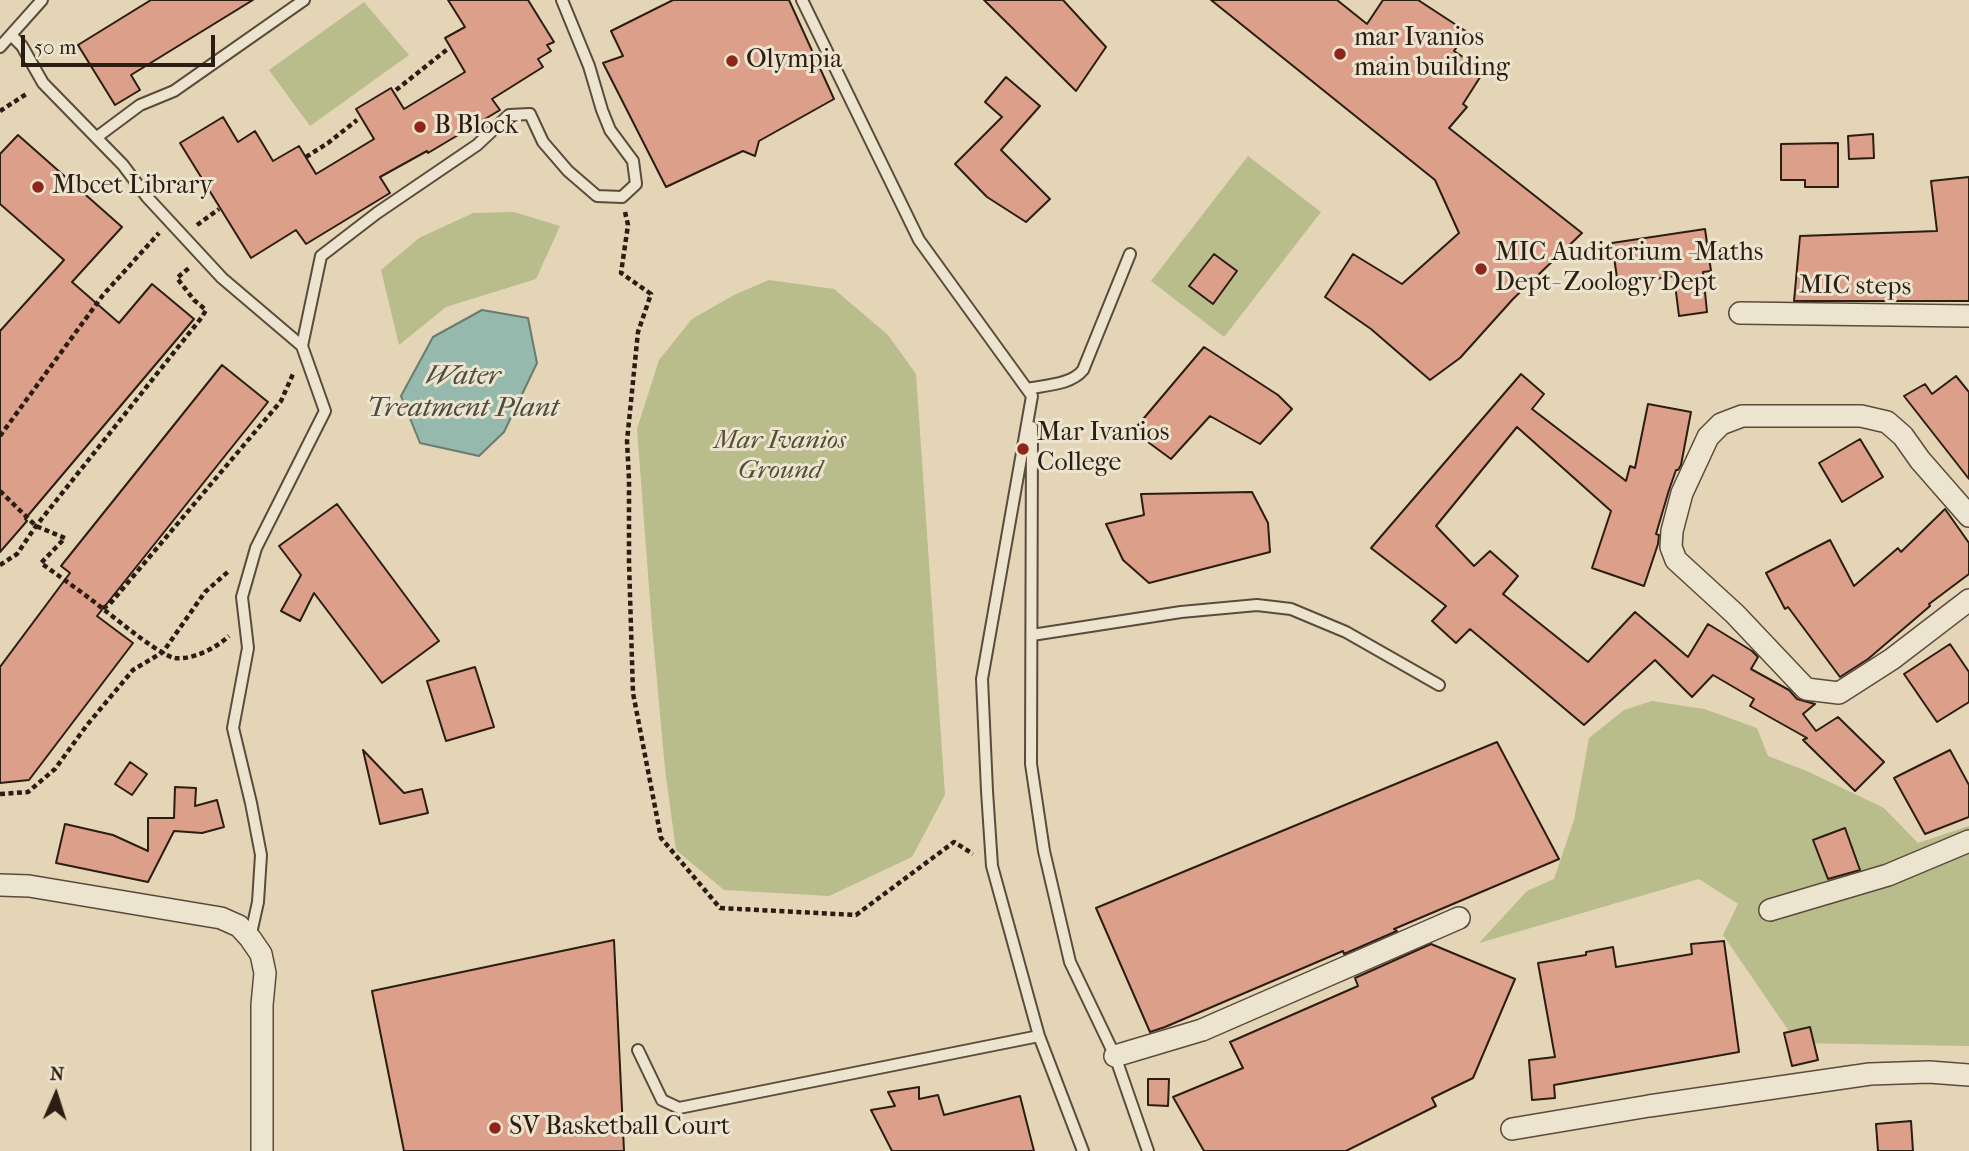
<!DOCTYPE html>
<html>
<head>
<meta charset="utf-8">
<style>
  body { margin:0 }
  #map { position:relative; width:1969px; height:1151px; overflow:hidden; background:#e4d5b6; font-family:"IM FELL French Canon",serif }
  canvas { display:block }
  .north { position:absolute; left:21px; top:1060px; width:70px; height:70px; -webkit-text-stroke:5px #ede4d0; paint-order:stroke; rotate:3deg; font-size:19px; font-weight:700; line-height:28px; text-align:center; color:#2c1d12 }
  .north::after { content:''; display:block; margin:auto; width:24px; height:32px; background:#2c1d12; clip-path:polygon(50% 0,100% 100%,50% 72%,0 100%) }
  .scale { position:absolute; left:21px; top:35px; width:194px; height:32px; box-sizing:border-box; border:4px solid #2c1d12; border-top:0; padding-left:9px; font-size:21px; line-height:24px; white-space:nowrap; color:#2c1d12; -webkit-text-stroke:5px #ede4d0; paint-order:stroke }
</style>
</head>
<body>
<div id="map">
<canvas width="1969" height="1151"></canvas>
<div class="north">N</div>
<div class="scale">50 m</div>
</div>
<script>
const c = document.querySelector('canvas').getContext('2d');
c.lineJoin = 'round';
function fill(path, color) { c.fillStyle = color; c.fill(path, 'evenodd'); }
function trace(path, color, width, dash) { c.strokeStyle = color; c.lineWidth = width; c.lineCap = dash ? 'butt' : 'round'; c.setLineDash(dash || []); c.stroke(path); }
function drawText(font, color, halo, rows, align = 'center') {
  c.font = font + ' "IM FELL French Canon",serif'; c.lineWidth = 6; c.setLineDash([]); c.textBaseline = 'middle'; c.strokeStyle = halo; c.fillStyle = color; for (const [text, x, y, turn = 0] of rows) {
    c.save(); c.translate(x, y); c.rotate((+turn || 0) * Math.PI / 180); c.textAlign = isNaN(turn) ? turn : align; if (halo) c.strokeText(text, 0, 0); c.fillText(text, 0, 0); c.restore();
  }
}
fill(new Path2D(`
  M 364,2 L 409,55 L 310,126 L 269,70 Z
  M 1248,156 L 1321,212 L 1224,337 L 1151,281 Z
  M 514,212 L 560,226 L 536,279 L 446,307 L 399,345 L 381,270 L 419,238 L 473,213 Z
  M 769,280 L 834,289 L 888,335 L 916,374 L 945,795 L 912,857 L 829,896 L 724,890 L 676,850 L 665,769 L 652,626 L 637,429 L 659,360 L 692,319 L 734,295 Z
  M 1652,701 L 1704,709 L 1757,728 L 1768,756 L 1809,772 L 1884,808 L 1918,843 L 1969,826 L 1969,1046 L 1797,1043 L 1723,935 L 1738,904 L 1699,879 L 1479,943 L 1527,891 L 1554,879 L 1574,820 L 1589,738 L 1624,710 Z`), '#b9bc8b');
const water = new Path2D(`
  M 482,310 L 528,318 L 537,363 L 504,432 L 479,456 L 420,443 L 401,396 L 433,337 Z`);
fill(water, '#95b9ad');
trace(water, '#6b7b6f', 2);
const building = new Path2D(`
  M 151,0 L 253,0 L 131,75 L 140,90 L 115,105 L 78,45 Z
  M 448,0 L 528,0 L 554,42 L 547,45 L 551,51 L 538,59 L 543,67 L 492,99 L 500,110 L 428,153 L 427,151 L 380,177 L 390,193 L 306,244 L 296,230 L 251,258 L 180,143 L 223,117 L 238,142 L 255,131 L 273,161 L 299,146 L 316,174 L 374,139 L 356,109 L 391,88 L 404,109 L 465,72 L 445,38 L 465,27 Z
  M 673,0 L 789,0 L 834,99 L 759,141 L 755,156 L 743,151 L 666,187 L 603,63 L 623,56 L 611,31 Z
  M 984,0 L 1063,0 L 1106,47 L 1076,91 Z
  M 1211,0 L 1337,0 L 1367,24 L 1383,0 L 1418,0 L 1467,32 L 1454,51 L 1484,71 L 1463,104 L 1467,107 L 1449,128 L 1582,233 L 1513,299 L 1460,358 L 1430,380 L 1371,329 L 1325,297 L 1353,254 L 1402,284 L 1459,233 L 1435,180 Z
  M 1006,77 L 1040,106 L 1001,150 L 1050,199 L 1026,222 L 987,197 L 955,164 L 1002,117 L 985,102 Z
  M 1873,134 L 1874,158 L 1849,159 L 1848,136 Z
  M 18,135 L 122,227 L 72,282 L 119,323 L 152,284 L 194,319 L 25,519 L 27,521 L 0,552 L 0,331 L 64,260 L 0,204 L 0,154 Z
  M 1838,143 L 1838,187 L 1805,187 L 1805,180 L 1781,180 L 1781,144 Z
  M 1969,177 L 1969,301 L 1794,301 L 1800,236 L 1937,231 L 1931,181 Z
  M 1705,229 L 1711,271 L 1703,272 L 1707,312 L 1679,316 L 1674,276 L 1618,285 L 1612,243 Z
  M 1214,254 L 1237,271 L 1213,304 L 1189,286 Z
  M 1204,347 L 1278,395 L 1292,409 L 1260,444 L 1210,416 L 1171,459 L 1133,431 Z
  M 222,365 L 268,402 L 97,616 L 133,643 L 29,780 L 0,783 L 0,667 L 70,573 L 61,566 Z
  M 1521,374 L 1544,394 L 1532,409 L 1626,481 L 1630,466 L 1635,468 L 1648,404 L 1691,412 L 1681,465 L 1678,470 L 1676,470 L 1669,490 L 1656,534 L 1659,535 L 1658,544 L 1644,586 L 1592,568 L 1611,511 L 1517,427 L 1436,526 L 1474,566 L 1490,551 L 1518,576 L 1503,594 L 1588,662 L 1635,612 L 1688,657 L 1708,624 L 1752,651 L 1758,657 L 1751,669 L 1789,690 L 1797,699 L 1815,704 L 1803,714 L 1816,731 L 1838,717 L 1884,762 L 1855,791 L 1803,740 L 1807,738 L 1750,706 L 1754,699 L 1713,675 L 1692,697 L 1655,660 L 1584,725 L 1470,629 L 1456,643 L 1432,621 L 1446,606 L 1371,548 Z
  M 1956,376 L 1969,392 L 1969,479 L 1904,396 L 1925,384 L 1932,394 Z
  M 1860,439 L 1883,477 L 1842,502 L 1819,463 Z
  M 1252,492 L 1268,523 L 1270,552 L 1149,583 L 1123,560 L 1106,524 L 1144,515 L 1141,494 Z
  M 337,504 L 439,641 L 382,683 L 314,593 L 300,621 L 281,611 L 301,575 L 279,546 Z
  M 1945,509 L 1969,543 L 1969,574 L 1929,604 L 1930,606 L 1868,659 L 1840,677 L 1788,607 L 1785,609 L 1766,573 L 1830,540 L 1854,586 L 1898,548 L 1901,552 Z
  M 1950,644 L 1969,672 L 1969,702 L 1937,722 L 1904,674 Z
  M 475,667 L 494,727 L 446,741 L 427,681 Z
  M 1497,742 L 1559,859 L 1394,929 L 1397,931 L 1344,954 L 1343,951 L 1165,1027 L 1150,1032 L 1096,908 Z
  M 363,750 L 404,793 L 422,789 L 428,813 L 380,824 Z
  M 1950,750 L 1969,785 L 1969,817 L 1925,834 L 1894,778 Z
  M 130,762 L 147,774 L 132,795 L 115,784 Z
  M 175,787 L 196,788 L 195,806 L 217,800 L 224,827 L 202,833 L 174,831 L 148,882 L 56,863 L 65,824 L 113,835 L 148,851 L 148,818 L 174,818 Z
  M 1845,828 L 1860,870 L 1828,879 L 1813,840 Z
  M 614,940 L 624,1151 L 404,1151 L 372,991 Z
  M 1724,941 L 1739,1052 L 1554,1085 L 1555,1098 L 1532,1100 L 1529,1060 L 1555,1057 L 1538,963 L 1586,955 L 1586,952 L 1613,947 L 1616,967 L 1692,954 L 1691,944 Z
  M 1431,944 L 1515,979 L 1473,1078 L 1432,1098 L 1436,1106 L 1346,1151 L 1204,1151 L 1173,1097 L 1243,1068 L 1230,1042 L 1358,986 L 1355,978 Z
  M 1810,1027 L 1818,1060 L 1792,1066 L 1784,1033 Z
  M 1148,1079 L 1169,1079 L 1168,1106 L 1148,1105 Z
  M 919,1087 L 919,1099 L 938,1095 L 944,1115 L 1020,1096 L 1034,1151 L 892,1151 L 871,1110 L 895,1106 L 888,1092 Z
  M 1911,1121 L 1913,1151 L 1878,1151 L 1876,1124 Z`);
fill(building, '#dc9f89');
trace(building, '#2c1d12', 2);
const lane = new Path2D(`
  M 802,0 L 919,240 L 1032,396 L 982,679 L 987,791 L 992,866 L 1039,1036 L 1083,1151
  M 12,36 L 22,46 L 43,83 L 123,165 L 147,197 L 222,278 L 302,346 L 325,411 L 256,548 L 242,597 L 248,648 L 233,728 L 251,803 L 261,855 L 258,902 L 250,938
  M 0,47 L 42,0
  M 97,137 L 140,105 L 174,91 L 304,0
  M 302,346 L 321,256 L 377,213 L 477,145 L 509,115 L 530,114 L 543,142 L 568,171 L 597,196 L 622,197 L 636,184 L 633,161 L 610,130 L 602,110 L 589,66 L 562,0
  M 1027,389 C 1045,385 1071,385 1083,370 L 1130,254
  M 1032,427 L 1031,764 L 1044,851 L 1070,962 L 1115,1056 L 1148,1151
  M 1032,635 L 1181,612 L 1257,605 L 1291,609 L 1346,632 L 1439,685
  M 638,1050 L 662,1100 L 679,1108 L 1039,1036`);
const street = new Path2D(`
  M 1740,313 L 1969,316
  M 1969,516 L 1920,460 L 1903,436 L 1887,422 L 1861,416 L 1742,416 L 1721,424 L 1708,437 L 1682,493 L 1672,531 L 1671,547 L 1676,560 L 1735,614 L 1806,689 L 1839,693 L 1892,659 L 1969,600
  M 0,885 L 29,886 L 221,918 L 239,926 L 250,938 L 261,954 L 265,973 L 262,1005 L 262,1151
  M 1770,910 L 1888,875 L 1969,841
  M 1115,1056 L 1202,1030 L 1459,918
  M 1512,1129 L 1649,1106 L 1870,1074 L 1929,1072 L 1969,1075`);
trace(lane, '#5a4b3b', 14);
trace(street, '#5a4b3b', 24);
trace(new Path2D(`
  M 396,90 L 449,48
  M 0,111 L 28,93
  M 306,157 L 328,143 L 357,120
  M 625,212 L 628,225 L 621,273 L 651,294 L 638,332 L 627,441 L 629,479 L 629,562 L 633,693 L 661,838 L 720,908 L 856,915 L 954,842 L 973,854
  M 197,225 L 219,209
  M 0,436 L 103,295 L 159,233
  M 0,491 L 36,526 L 65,538 L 41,563 C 63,579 86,595 107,612 C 120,622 161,656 175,658 C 193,660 216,648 229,636
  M 0,565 L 17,554 L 36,526 L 202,317 L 206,310 L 194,300 L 177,278 L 189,268
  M 103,608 L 109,605 L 281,401 L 293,374
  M 0,794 L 28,792 L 55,769 L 87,725 L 133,670 L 163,652 L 205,592 L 230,570`), '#2c1d12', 4.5, [5, 3.5]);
trace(lane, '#ede4d0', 10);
trace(street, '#ede4d0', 21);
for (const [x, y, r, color] of [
  [1340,54,7,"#8f2418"],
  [732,61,7,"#8f2418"],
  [420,127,7,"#8f2418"],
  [38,187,7,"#8f2418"],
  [1481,269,7,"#8f2418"],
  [1023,449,7,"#8f2418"],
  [495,1128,7,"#8f2418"]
]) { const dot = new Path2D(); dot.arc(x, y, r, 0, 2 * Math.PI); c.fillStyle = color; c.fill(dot); trace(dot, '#ede4d0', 2.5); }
drawText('26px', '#2c1d12', '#ede4d0', [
  ["mar Ivanios",1354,39],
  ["main building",1354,69],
  ["Olympia",746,61],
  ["B Block",434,127],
  ["Mbcet Library",52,187],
  ["MIC Auditorium -Maths",1495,254],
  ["Dept- Zoology Dept",1495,284],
  ["Mar Ivanios",1037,434],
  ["College",1037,464],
  ["SV Basketball Court",509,1128]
], 'left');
drawText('26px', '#2c1d12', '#ede4d0', [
  ["MIC steps",1855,287,1]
]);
drawText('italic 26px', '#564d36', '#ede4d0', [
  ["Mar Ivanios",780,442],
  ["Ground",780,472]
]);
drawText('italic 28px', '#4c4c40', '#ede4d0', [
  ["Water",463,377],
  ["Treatment Plant",463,409]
]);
</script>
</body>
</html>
